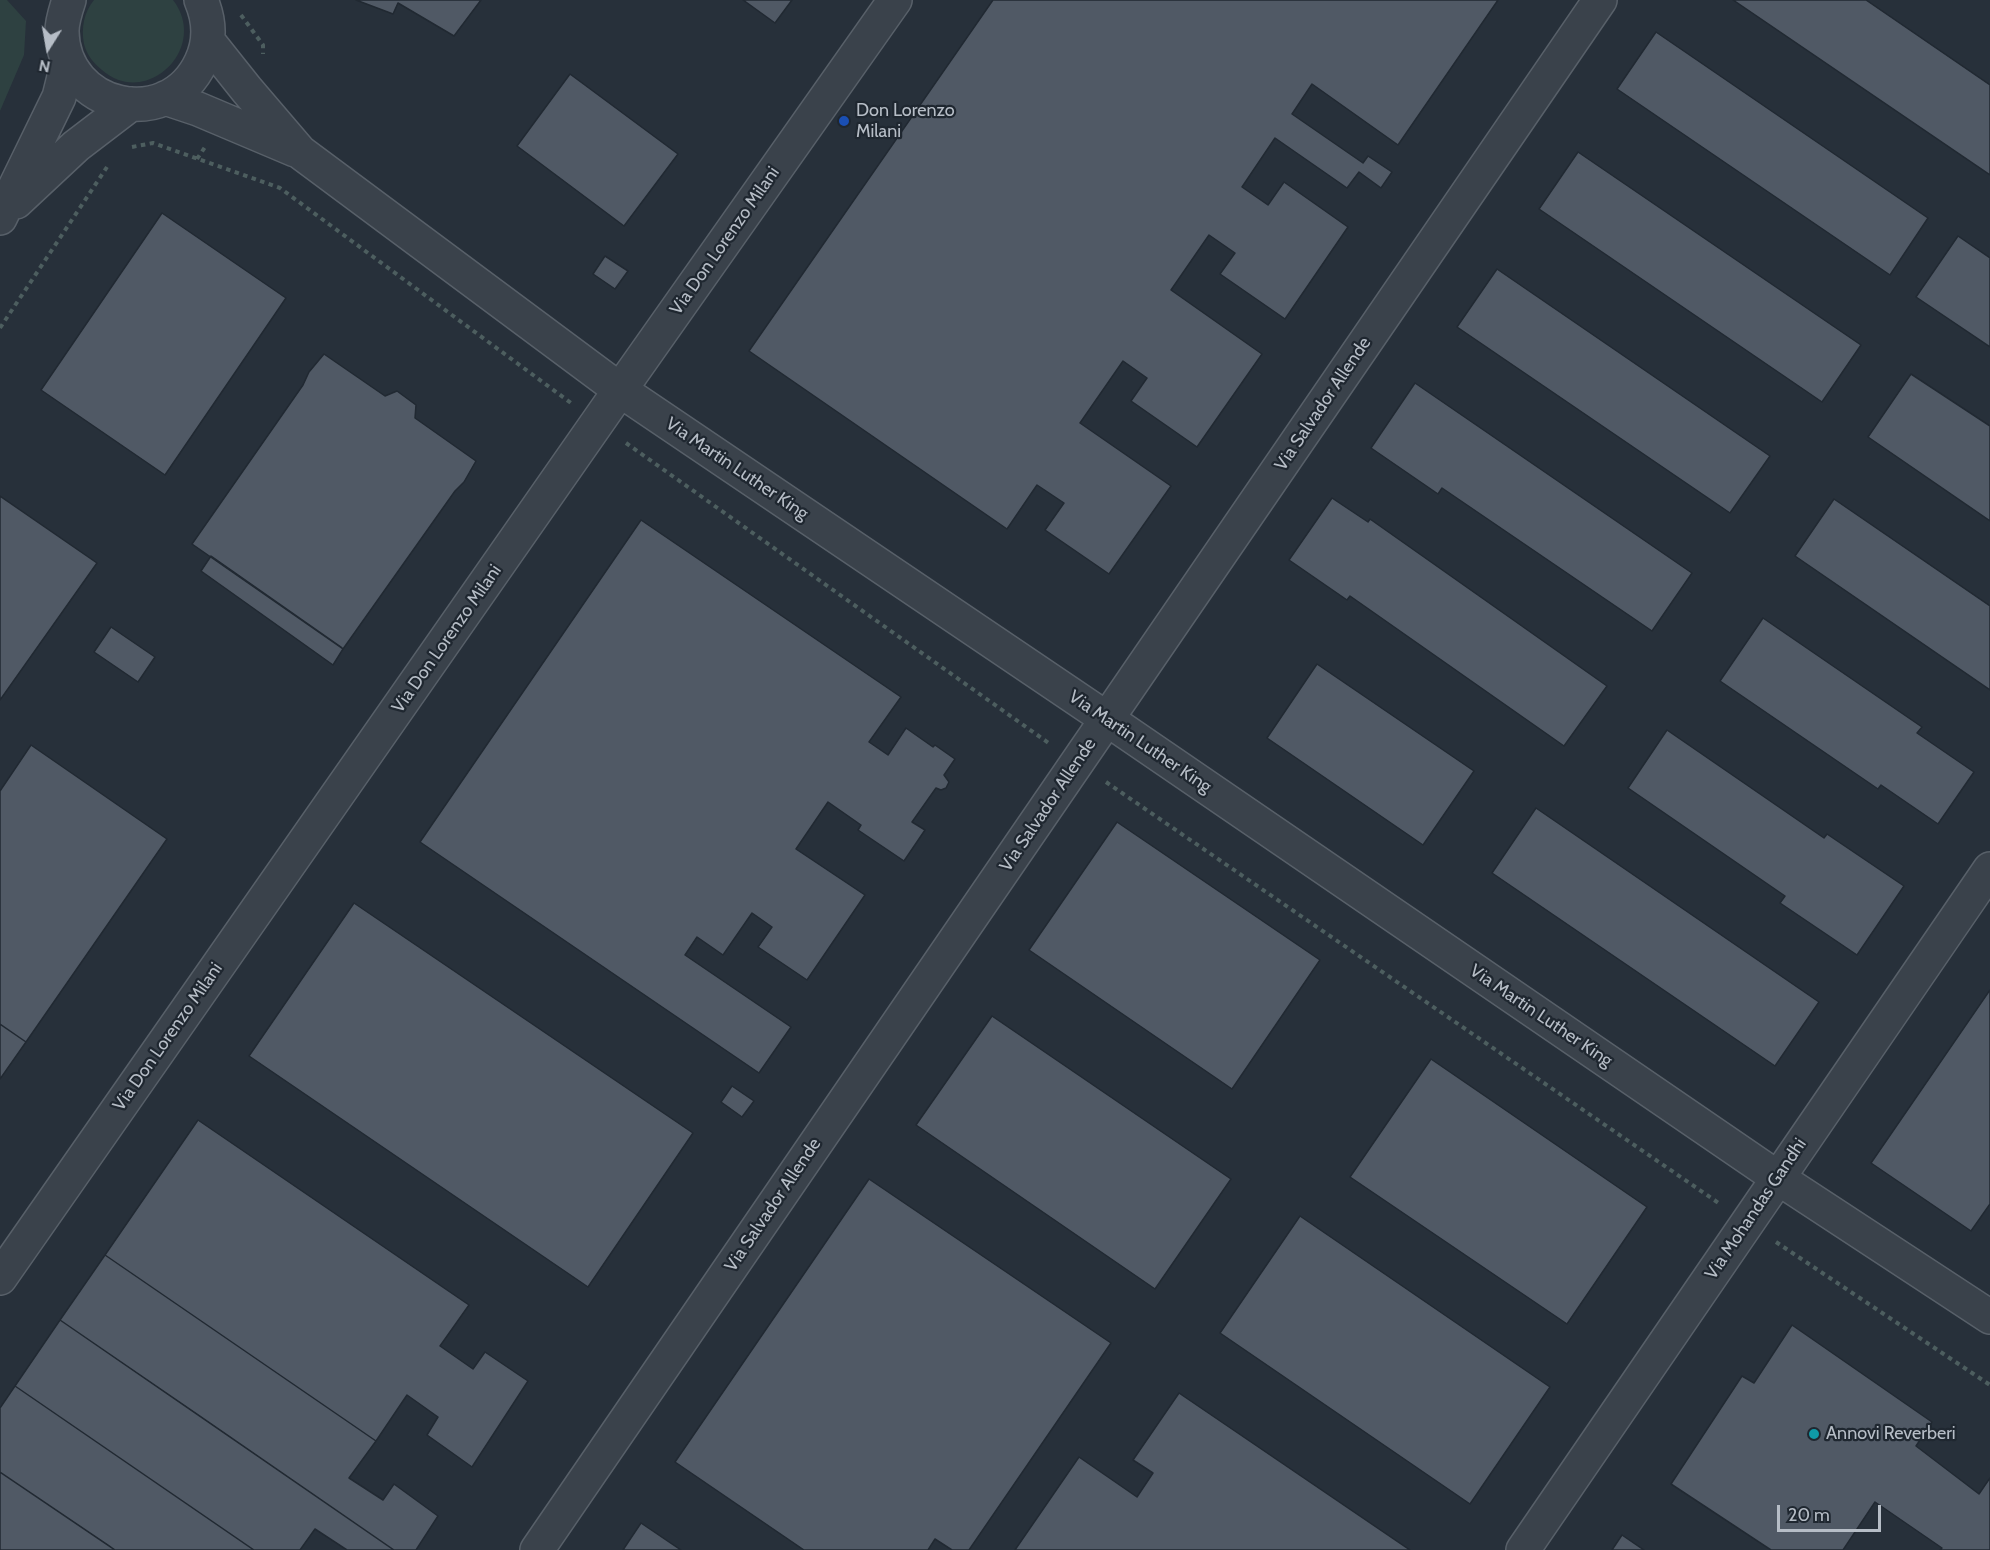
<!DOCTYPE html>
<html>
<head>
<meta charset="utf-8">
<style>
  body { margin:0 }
  #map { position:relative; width:1990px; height:1550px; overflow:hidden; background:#27303a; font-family:Cabin,sans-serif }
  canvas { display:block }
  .north { position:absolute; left:18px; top:18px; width:60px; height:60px; -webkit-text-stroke:4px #1f2730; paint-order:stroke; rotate:191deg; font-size:16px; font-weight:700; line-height:24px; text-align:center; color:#b6bdc6 }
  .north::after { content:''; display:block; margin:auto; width:21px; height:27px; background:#b6bdc6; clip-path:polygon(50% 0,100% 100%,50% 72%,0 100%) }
  .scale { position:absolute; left:1777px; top:1505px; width:104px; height:27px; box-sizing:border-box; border:3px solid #b6bdc6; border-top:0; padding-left:8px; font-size:18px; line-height:21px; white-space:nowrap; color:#b6bdc6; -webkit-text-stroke:4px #1f2730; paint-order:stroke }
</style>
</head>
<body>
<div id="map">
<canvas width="1990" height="1550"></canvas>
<div class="north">N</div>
<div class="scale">20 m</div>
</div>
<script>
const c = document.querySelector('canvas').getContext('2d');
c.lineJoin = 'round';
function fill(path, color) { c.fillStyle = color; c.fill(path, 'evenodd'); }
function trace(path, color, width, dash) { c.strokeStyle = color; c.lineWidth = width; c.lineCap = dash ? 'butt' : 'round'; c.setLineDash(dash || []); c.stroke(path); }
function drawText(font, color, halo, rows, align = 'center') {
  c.font = font + ' Cabin,sans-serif'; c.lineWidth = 4.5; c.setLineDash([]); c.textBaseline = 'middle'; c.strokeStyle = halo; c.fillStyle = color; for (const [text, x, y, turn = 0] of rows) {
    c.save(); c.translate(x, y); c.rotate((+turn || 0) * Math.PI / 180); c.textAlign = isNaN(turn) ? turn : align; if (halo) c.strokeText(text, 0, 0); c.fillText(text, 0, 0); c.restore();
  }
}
fill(new Path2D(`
  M 0,0 L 7,0 L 26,21 L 24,55 L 0,111 Z
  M 94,0 L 173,0 C 210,48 146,109 102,70 C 93,63 87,55 84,44 C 81,28 84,12 94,0 Z`), '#2e4141');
const building = new Path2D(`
  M 356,0 L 481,0 L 454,36 L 398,3 L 393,14 Z
  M 743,0 L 792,0 L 775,23 Z
  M 993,0 L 1498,0 L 1398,145 L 1312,84 L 1292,114 L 1363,163 L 1368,156 L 1392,172 L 1381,188 L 1359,172 L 1347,188 L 1275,138 L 1242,187 L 1268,205 L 1284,182 L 1348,227 L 1285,319 L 1220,274 L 1235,253 L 1209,235 L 1171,290 L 1262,354 L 1197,447 L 1131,401 L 1147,378 L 1123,361 L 1080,423 L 1171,486 L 1109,574 L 1045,530 L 1064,503 L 1037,485 L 1007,529 L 749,351 Z
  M 1733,0 L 1866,0 L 1990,85 L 1990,175 Z
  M 1656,32 L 1928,218 L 1890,275 L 1617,89 Z
  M 570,74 L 678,154 L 624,226 L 517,146 Z
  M 1578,152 L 1861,345 L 1822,402 L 1539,209 Z
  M 162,213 L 286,298 L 165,475 L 41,390 Z
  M 1958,236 L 1990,258 L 1990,347 L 1916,297 Z
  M 605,256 L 628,271 L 615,289 L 593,274 Z
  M 1497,269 L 1770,456 L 1730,513 L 1457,327 Z
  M 324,354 L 385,396 L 397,391 L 416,405 L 415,418 L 476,461 L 464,482 L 455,491 L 343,649 L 192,544 L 303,385 L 309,372 Z
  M 1911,374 L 1990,426 L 1990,521 L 1868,437 Z
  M 1415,383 L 1692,573 L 1652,631 L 1442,488 L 1438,494 L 1371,448 Z
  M 0,496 L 97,563 L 0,700 Z
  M 1332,498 L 1368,522 L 1370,519 L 1607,686 L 1564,746 L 1350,596 L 1347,600 L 1289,560 Z
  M 1834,499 L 1990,606 L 1990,690 L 1795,556 Z
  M 641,520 L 901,697 L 869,742 L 888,755 L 906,728 L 933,747 L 935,745 L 955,759 L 944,775 L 949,782 L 946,788 L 941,790 L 936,788 L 912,822 L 925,830 L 904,861 L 858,830 L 861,825 L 828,802 L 796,849 L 865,895 L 807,980 L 758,947 L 772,927 L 752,913 L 723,955 L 697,937 L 685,955 L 791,1027 L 759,1073 L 420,842 Z
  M 211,556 L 341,647 L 343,649 L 333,665 L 201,571 Z
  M 1763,618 L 1922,727 L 1917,733 L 1974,772 L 1938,824 L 1881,785 L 1878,789 L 1720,681 Z
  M 111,627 L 155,657 L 138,682 L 94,652 Z
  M 1317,664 L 1474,771 L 1423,845 L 1267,738 Z
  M 1667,730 L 1824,838 L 1827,834 L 1904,886 L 1857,955 L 1780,903 L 1785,896 L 1628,788 Z
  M 31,745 L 167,839 L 26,1042 L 0,1024 L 0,791 Z
  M 1536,808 L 1819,1002 L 1775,1066 L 1492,873 Z
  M 1117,822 L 1320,960 L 1232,1089 L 1029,950 Z
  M 354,903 L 693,1133 L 588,1287 L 249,1056 Z
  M 1990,990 L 1990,1204 L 1971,1231 L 1871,1163 Z
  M 992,1016 L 1231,1179 L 1155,1289 L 916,1125 Z
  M 0,1024 L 26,1042 L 0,1079 Z
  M 1431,1059 L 1647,1207 L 1567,1324 L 1350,1177 Z
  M 732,1086 L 754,1101 L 742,1117 L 721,1102 Z
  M 198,1120 L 469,1305 L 440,1346 L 473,1369 L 485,1352 L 528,1381 L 472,1467 L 427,1435 L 438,1417 L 407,1395 L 376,1441 L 105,1255 Z
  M 869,1179 L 1111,1343 L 969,1550 L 952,1550 L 935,1539 L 928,1550 L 804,1550 L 675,1462 Z
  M 1300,1216 L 1550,1387 L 1470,1504 L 1220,1333 Z
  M 105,1255 L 376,1441 L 349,1478 L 383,1500 L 394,1484 L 438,1516 L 416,1550 L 394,1550 L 60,1320 Z
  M 60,1320 L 197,1414 L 394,1550 L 347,1550 L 315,1529 L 300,1550 L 254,1550 L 15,1386 Z
  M 1792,1325 L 1932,1422 L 1916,1446 L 1979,1494 L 1990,1478 L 1990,1550 L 1940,1550 L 1942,1548 L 1875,1502 L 1843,1550 L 1771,1550 L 1671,1484 L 1742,1376 L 1754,1383 Z
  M 15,1386 L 152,1480 L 254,1550 L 115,1550 L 0,1472 L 0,1408 Z
  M 1179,1393 L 1410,1550 L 1015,1550 L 1079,1457 L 1137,1497 L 1153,1473 L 1133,1460 Z
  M 0,1472 L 108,1545 L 115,1550 L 0,1550 Z
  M 641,1523 L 681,1550 L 623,1550 Z
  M 1622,1535 L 1644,1550 L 1612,1550 Z`);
fill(building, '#505965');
trace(building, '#212932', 1.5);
const minor = new Path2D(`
  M 69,0 C 66,9 62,22 62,31 C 63,109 168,133 201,62 C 211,41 210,21 201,0
  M 208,41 L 247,90 L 300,152 L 620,390 L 1107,719 L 1778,1178 L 1990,1317
  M 165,98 L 198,109 L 295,150
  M 16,202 L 76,146 L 131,104
  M 0,218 L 59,97 L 68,61
  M 0,1278 L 620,390 L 895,0
  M 537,1550 L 1600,0
  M 1523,1550 L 1990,869`);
trace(minor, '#586069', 36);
trace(new Path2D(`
  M 241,15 L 263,45 L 263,54
  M 132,147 L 153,143 L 280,188 L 571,403
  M 197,159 L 205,147
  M 0,328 L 107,167
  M 626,443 L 1050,744
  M 1106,782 L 1720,1204
  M 1776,1242 L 1990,1385`), '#4d5e5f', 4, [4.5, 4.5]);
trace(minor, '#3a424b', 33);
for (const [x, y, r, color] of [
  [844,121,6,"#1a4fb4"],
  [1814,1434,6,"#0f9aa8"]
]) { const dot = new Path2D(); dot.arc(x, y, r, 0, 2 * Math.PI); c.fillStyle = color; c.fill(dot); trace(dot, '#1f2730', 2); }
drawText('18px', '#b6bdc6', '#1f2730', [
  ["Don Lorenzo",856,111],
  ["Milani",856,132],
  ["Annovi Reverberi",1826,1434]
], 'left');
drawText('18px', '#b6bdc6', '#1f2730', [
  ["Via Don Lorenzo Milani",725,241,-55],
  ["Via Salvador Allende",1323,404,-56],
  ["Via Martin Luther King",737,469,34],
  ["Via Don Lorenzo Milani",447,639,-55],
  ["Via Martin Luther King",1140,742,34],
  ["Via Salvador Allende",1048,805,-56],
  ["Via Martin Luther King",1541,1016,34],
  ["Via Don Lorenzo Milani",168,1037,-55],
  ["Via Salvador Allende",773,1205,-56],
  ["Via Mohandas Gandhi",1756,1209,-56]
]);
</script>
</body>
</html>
